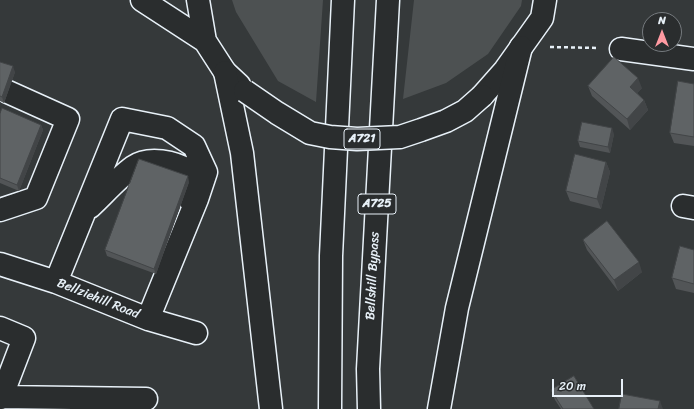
<!DOCTYPE html>
<html>
<head>
<meta charset="utf-8">
<style>
  body { margin:0 }
  #map { position:relative; width:694px; height:409px; overflow:hidden; background:#35393a; font-family:Sriracha,sans-serif }
  canvas { display:block }
  .north { position:absolute; left:642px; top:12px; width:40px; height:40px; box-sizing:border-box; background:#2a2d2e; border:1px solid #767b7f; border-radius:50%; rotate:0deg; font-size:11px; font-weight:700; line-height:16px; text-align:center; color:#e8f1f8 }
  .north::after { content:''; display:block; margin:auto; width:14px; height:18px; background:#ff9aa2; clip-path:polygon(50% 0,100% 100%,50% 72%,0 100%) }
  .scale { position:absolute; left:552px; top:379px; width:71px; height:18px; box-sizing:border-box; border:2px solid #e8f1f8; border-top:0; padding-left:5px; font-size:12px; line-height:14px; white-space:nowrap; color:#e8f1f8; -webkit-text-stroke:3px #2a2d2e; paint-order:stroke }
</style>
</head>
<body>
<div id="map">
<canvas width="694" height="409"></canvas>
<div class="north">N</div>
<div class="scale">20 m</div>
</div>
<script>
const c = document.querySelector('canvas').getContext('2d');
c.lineJoin = 'round';
function fill(path, color) { c.fillStyle = color; c.fill(path, 'evenodd'); }
function trace(path, color, width, dash) { c.strokeStyle = color; c.lineWidth = width; c.lineCap = dash ? 'butt' : 'round'; c.setLineDash(dash || []); c.stroke(path); }
function drawText(font, color, halo, rows, align = 'center') {
  c.font = font + ' Sriracha,sans-serif'; c.lineWidth = 3; c.setLineDash([]); c.textBaseline = 'middle'; c.strokeStyle = halo; c.fillStyle = color; for (const [text, x, y, turn = 0] of rows) {
    c.save(); c.translate(x, y); c.rotate((+turn || 0) * Math.PI / 180); c.textAlign = isNaN(turn) ? turn : align; if (halo) c.strokeText(text, 0, 0); c.fillText(text, 0, 0); c.restore();
  }
}
fill(new Path2D(`
  M 232,0 L 323,0 L 316,102 L 278,81 L 236,12 Z
  M 414,0 L 522,0 L 521,6 L 488,54 L 446,83 L 403,99 Z`), '#4d5152');
const minor = new Path2D(`
  M 621,49 L 694,59
  M 683,206 L 694,208
  M 90,207 C 104,194 118,178 133,167 C 149,156 175,162 189,171 L 192,181 L 190,200
  M 0,210 L 36,198 L 68,119 L 8,92
  M 0,264 L 56,282 L 148,319 L 196,333
  M 56,282 L 122,119 L 167,128 L 194,146 L 206,172 L 197,199 L 148,319
  M 0,328 L 24,338 L 1,398
  M 0,397 L 146,399`);
const major = new Path2D(`
  M 142,0 L 205,41
  M 198,0 L 205,41 L 225,72 L 239,85
  M 482,96 L 505,70 L 542,18 L 545,0`);
const highway = new Path2D(`
  M 225,72 L 242,153 L 271,409
  M 330,409 L 331,256 L 343,0
  M 369,409 L 368,369 L 388,0
  M 439,409 L 457,308 L 521,47`);
trace(minor, '#e8f1f8', 25);
trace(major, '#e8f1f8', 25);
trace(highway, '#e8f1f8', 25);
trace(new Path2D(`
  M 550,47 L 599,48`), '#e8f1f8', 2.5, [4, 3]);
trace(minor, '#2a2d2e', 22);
trace(major, '#2a2d2e', 22);
trace(highway, '#2a2d2e', 22);
const majorBridge = new Path2D(`
  M 245,91 L 277,113 L 310,133 L 330,137 L 357,139 L 400,137 L 421,130 L 446,121 L 465,111 L 482,96`);
trace(majorBridge, '#e8f1f8', 25, []);
trace(majorBridge, '#2a2d2e', 22);
fill(new Path2D(`
  M 0,62 L 15,72 L 4,103 L 0,101 Z
  M 694,84 L 694,146 L 674,143 L 670,133 Z
  M 588,86 L 642,88 L 637,93 L 644,100 L 648,110 L 630,130 L 592,96 Z
  M 0,114 L 41,125 L 43,130 L 19,191 L 0,183 Z
  M 614,134 L 610,153 L 580,147 L 578,141 Z
  M 606,162 L 610,172 L 601,209 L 570,201 L 566,191 Z
  M 189,182 L 156,274 L 107,256 L 105,250 Z
  M 583,240 L 642,272 L 618,291 L 587,250 Z
  M 694,250 L 694,293 L 676,289 L 672,278 Z
  M 551,390 L 594,409 L 561,409 L 555,400 Z`), '#525557');
fill(new Path2D(`
  M 13,66 L 15,72 L 4,103 L 2,97 Z
  M 638,78 L 642,88 L 634,97 L 630,87 Z
  M 644,100 L 648,110 L 630,130 L 627,119 Z
  M 41,125 L 43,130 L 19,191 L 17,185 Z
  M 612,128 L 614,134 L 610,153 L 608,147 Z
  M 606,162 L 610,172 L 601,209 L 597,199 Z
  M 188,176 L 189,182 L 156,274 L 154,269 Z
  M 639,262 L 642,272 L 618,291 L 614,280 Z
  M 660,401 L 663,409 L 658,409 Z`), '#424547');
const building = new Path2D(`
  M 614,57 L 638,78 L 630,87 L 644,100 L 627,119 L 588,86 Z
  M 0,62 L 13,66 L 2,97 L 0,96 Z
  M 678,81 L 694,84 L 694,137 L 670,133 Z
  M 2,108 L 41,125 L 17,185 L 0,178 L 0,114 Z
  M 582,122 L 612,128 L 608,147 L 578,141 Z
  M 575,154 L 606,162 L 597,199 L 566,191 Z
  M 139,159 L 188,176 L 154,269 L 105,250 Z
  M 607,221 L 639,262 L 614,280 L 583,240 Z
  M 680,246 L 694,250 L 694,284 L 672,278 Z
  M 574,376 L 594,409 L 563,409 L 551,390 Z
  M 622,394 L 660,401 L 658,409 L 619,409 Z`);
fill(building, '#5f6365');
trace(building, '#424547', 1);
for (const [x, y, w] of [
  [362,139,36],
  [377,204,38]
]) { const box = new Path2D(); box.roundRect(x - w / 2, y - 10, w, 20, 3); c.fillStyle = '#2a2d2e'; c.fill(box); trace(box, '#e8f1f8', 1); }
drawText('bold 12px', '#e8f1f8', null, [
  ["A721",362,139],
  ["A725",377,204]
]);
drawText('13px', '#e8f1f8', '#2a2d2e', [
  ["Bellshill Bypass",373,276,-87],
  ["Bellziehill Road",98,299,22]
]);
</script>
</body>
</html>
